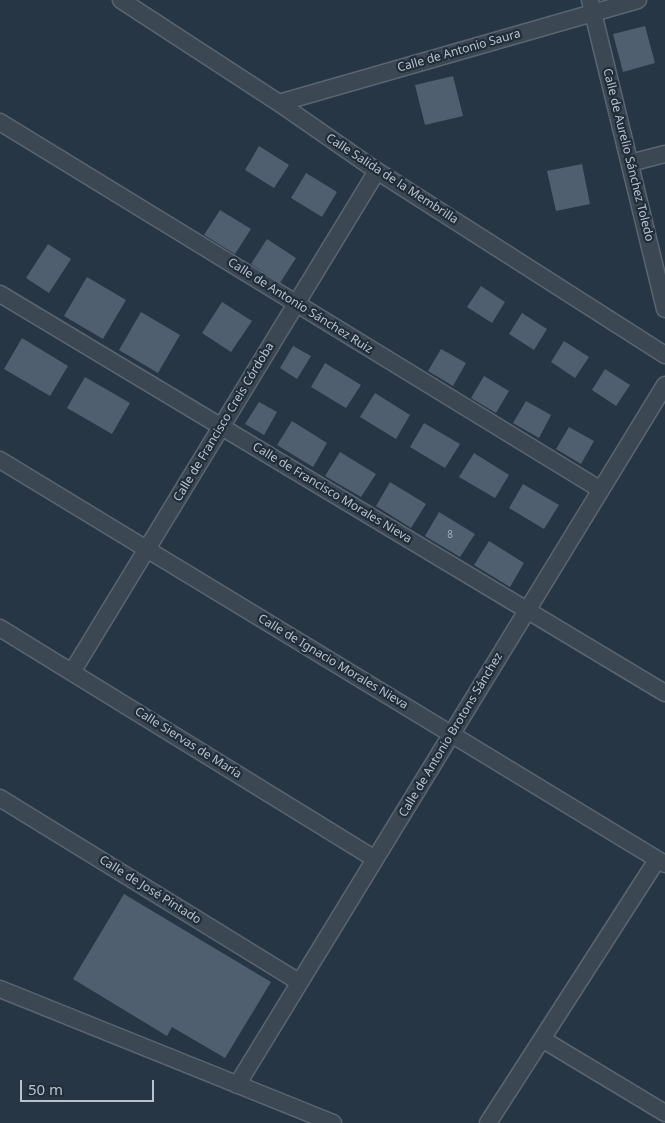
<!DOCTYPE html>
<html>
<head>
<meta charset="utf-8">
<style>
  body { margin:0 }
  #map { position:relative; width:665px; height:1123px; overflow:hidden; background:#273645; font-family:"Noto Sans",sans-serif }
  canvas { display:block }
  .scale { position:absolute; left:20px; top:1080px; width:134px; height:22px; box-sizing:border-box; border:2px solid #b9c2cd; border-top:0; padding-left:6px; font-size:15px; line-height:18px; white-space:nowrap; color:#b9c2cd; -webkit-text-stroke:4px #202d3a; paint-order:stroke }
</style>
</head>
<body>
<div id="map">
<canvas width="665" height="1123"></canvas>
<div class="scale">50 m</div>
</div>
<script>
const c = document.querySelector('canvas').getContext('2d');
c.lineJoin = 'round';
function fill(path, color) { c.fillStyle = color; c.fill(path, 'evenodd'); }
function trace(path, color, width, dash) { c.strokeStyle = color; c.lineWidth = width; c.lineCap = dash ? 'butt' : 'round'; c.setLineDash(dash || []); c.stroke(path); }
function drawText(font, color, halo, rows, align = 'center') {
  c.font = font + ' "Noto Sans",sans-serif'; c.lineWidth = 4.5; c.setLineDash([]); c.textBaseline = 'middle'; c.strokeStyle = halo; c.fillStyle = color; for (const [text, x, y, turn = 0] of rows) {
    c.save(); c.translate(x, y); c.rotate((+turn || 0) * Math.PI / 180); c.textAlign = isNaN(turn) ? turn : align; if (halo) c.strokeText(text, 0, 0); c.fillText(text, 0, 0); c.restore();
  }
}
fill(new Path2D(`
  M 645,26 L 655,63 L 623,72 L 613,34 Z
  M 453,76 L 463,116 L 425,125 L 415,85 Z
  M 259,146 L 289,165 L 274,188 L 245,170 Z
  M 582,164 L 590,204 L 556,211 L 547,171 Z
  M 306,173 L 337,192 L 322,217 L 291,198 Z
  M 220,210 L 251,229 L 235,254 L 204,235 Z
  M 267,239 L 296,258 L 280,283 L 251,264 Z
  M 48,244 L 71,259 L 49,293 L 26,278 Z
  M 87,277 L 126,300 L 103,339 L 64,316 Z
  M 481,286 L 505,302 L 492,323 L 467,307 Z
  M 222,302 L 252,321 L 231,352 L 202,333 Z
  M 141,312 L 180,335 L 158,373 L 119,350 Z
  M 522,313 L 547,329 L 534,350 L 509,334 Z
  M 22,338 L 68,366 L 50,396 L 4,369 Z
  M 564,341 L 589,357 L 575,378 L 551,362 Z
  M 293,346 L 311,356 L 297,379 L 280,368 Z
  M 441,349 L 466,363 L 453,386 L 428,371 Z
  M 325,363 L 361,385 L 346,408 L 311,387 Z
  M 605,369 L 630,385 L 616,406 L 592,390 Z
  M 484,376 L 509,391 L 496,413 L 471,398 Z
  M 85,377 L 130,403 L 112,434 L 67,408 Z
  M 375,393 L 410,415 L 396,439 L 360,417 Z
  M 526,401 L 551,415 L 539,438 L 513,423 Z
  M 259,402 L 277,412 L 264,435 L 245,424 Z
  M 292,421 L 327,443 L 313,467 L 277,445 Z
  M 424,423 L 460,444 L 445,468 L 410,447 Z
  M 569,427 L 594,441 L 581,464 L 556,449 Z
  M 340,452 L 376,474 L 361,497 L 325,476 Z
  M 474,453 L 509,475 L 495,498 L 459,477 Z
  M 390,482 L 426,504 L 411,528 L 376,506 Z
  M 523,484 L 559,505 L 544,529 L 509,508 Z
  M 439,512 L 475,534 L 460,557 L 425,536 Z
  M 489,541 L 524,563 L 510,587 L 474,565 Z
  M 124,894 L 271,982 L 225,1058 L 172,1027 L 167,1036 L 73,979 Z`), '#505f70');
const street = new Path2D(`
  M 121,0 L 279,103 L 377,171 L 665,355
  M 590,0 L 665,309
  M 279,103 L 638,0
  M 0,122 L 601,490
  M 630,163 L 665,154
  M 0,294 L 665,693
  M 0,460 L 665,864
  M 0,628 L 375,859
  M 72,672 L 377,171
  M 0,798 L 299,982
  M 0,989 L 333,1123
  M 542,1039 L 665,1113
  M 237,1085 L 665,385
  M 488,1123 L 657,860`);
trace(street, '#5a6571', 19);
trace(street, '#3b4854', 16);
drawText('10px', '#9fa9b6', null, [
  ["8",450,535]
]);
drawText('12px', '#b9c2cd', '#202d3a', [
  ["Calle de Antonio Saura",459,51,-16],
  ["Calle de Aurelio Sánchez Toledo",628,155,76],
  ["Calle Salida de la Membrilla",392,179,33],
  ["Calle de Antonio Sánchez Ruiz",300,306,32],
  ["Calle de Francisco Creis Córdoba",224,422,-59],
  ["Calle de Francisco Morales Nieva",332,493,31],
  ["Calle de Ignacio Morales Nieva",333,662,31],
  ["Calle de Antonio Brotons Sánchez",451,735,-59],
  ["Calle Siervas de María",188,743,32],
  ["Calle de José Pintado",150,890,32]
]);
</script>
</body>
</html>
